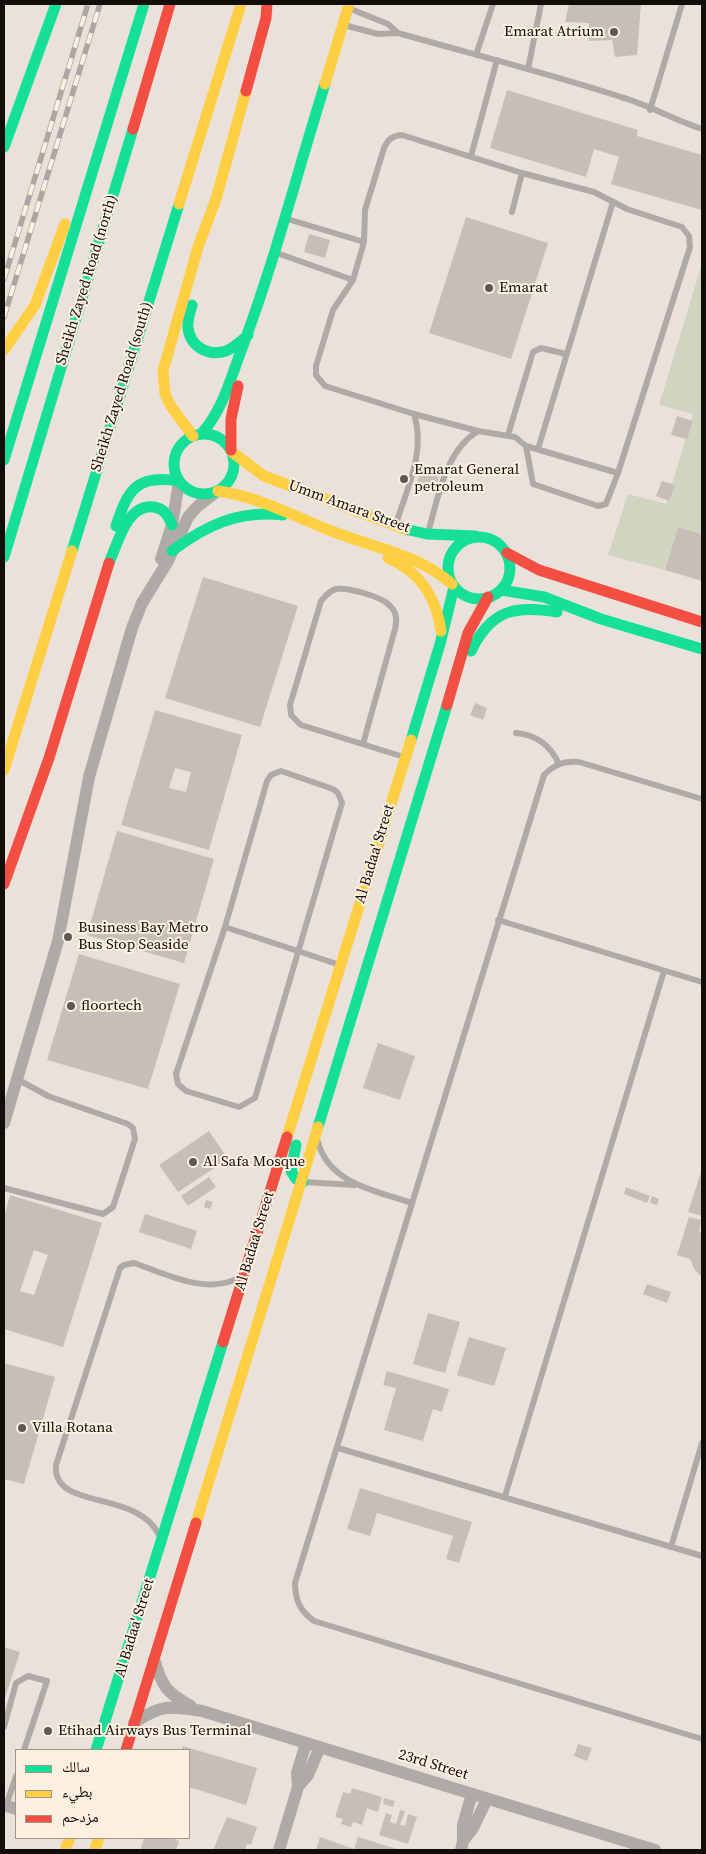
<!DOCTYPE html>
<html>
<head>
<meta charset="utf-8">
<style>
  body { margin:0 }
  #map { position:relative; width:706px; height:1854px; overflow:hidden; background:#eae2da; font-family:"Source Serif 4","Noto Naskh Arabic",serif }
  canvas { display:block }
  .frame { position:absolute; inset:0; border:5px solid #110d08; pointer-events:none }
  .legend { position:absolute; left:15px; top:1749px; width:175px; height:90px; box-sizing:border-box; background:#fdf0e1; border:1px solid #9f958a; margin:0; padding:6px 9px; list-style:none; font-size:15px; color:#110d08 }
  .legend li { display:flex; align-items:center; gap:10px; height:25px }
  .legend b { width:25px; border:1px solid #9f958a }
</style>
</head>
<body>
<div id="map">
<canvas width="706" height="1854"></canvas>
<div class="frame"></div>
<ul class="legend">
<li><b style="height:6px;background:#16e098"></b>سالك</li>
<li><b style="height:6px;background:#ffcf43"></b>بطيء</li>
<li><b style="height:6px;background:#f24e42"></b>مزدحم</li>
</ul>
</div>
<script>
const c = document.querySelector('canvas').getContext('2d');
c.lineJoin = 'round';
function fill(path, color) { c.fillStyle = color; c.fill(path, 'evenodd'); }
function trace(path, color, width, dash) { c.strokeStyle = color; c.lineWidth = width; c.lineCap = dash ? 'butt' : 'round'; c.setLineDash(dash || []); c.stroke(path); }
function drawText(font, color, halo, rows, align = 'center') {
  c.font = font + ' "Source Serif 4",serif'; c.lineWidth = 4; c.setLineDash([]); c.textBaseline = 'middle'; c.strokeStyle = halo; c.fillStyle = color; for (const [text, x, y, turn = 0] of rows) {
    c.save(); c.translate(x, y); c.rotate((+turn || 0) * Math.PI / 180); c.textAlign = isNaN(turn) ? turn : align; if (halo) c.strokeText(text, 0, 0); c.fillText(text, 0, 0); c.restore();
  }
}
fill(new Path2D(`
  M 702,263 L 702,534 L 678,527 L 665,570 L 608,555 L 628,494 L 666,504 L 693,414 L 659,405 Z`), '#d0d5c2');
fill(new Path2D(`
  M 569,4 L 641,4 L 637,55 L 615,57 L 612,40 L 589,41 L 589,23 L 565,22 Z
  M 507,90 L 638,130 L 637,136 L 702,155 L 702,210 L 611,184 L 619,157 L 594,149 L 586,177 L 490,148 Z
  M 466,217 L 548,243 L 511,359 L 429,333 Z
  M 309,234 L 330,240 L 325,258 L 304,252 Z
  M 677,416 L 693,421 L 687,439 L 671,435 Z
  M 421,471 L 439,477 L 436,487 L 417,481 Z
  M 662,481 L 675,485 L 669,501 L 656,496 Z
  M 678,527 L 702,534 L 702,581 L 665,570 Z
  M 203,577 L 298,606 L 260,727 L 165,698 Z
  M 475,703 L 487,708 L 483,720 L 470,715 Z
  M 155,710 L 242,735 L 209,850 L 121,825 ZM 175,768 L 191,772 L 186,792 L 169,788 Z
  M 117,831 L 214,859 L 184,963 L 87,935 Z
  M 79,954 L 180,984 L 148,1089 L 47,1060 Z
  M 378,1043 L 415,1056 L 400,1100 L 363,1088 Z
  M 209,1131 L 228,1159 L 178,1192 L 159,1165 Z
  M 702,1169 L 702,1216 L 688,1212 Z
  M 209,1177 L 216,1187 L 188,1206 L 181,1196 Z
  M 626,1187 L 650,1196 L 647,1203 L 624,1194 Z
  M 10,1195 L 102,1223 L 63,1347 L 4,1329 L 4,1217 ZM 34,1250 L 48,1255 L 34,1295 L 20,1291 Z
  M 652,1196 L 659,1199 L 657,1205 L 650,1203 Z
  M 206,1200 L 213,1202 L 210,1209 L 204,1207 Z
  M 145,1214 L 197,1231 L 191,1249 L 139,1232 Z
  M 689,1217 L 701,1220 L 699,1232 L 702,1233 L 702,1277 L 695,1270 L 690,1259 L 677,1255 Z
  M 647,1284 L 671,1292 L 667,1303 L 643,1294 Z
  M 428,1313 L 460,1322 L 445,1373 L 413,1364 Z
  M 469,1337 L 506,1348 L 494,1386 L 457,1375 Z
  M 4,1363 L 55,1377 L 24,1484 L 4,1479 Z
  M 387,1371 L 449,1389 L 442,1412 L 433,1409 L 423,1441 L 384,1430 L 396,1388 L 383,1385 Z
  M 360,1488 L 472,1522 L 459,1563 L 446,1559 L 453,1536 L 377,1513 L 370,1536 L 347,1529 Z
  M 4,1647 L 20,1652 L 4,1701 Z
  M 578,1744 L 592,1748 L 587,1761 L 574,1756 Z
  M 183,1746 L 257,1768 L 246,1805 L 189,1787 L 189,1750 L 182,1750 Z
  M 352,1788 L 382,1797 L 378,1812 L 367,1808 L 362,1825 L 353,1822 L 351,1827 L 341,1824 L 343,1819 L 335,1817 L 343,1792 L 350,1794 Z
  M 384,1798 L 395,1801 L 393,1807 L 383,1804 Z
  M 400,1810 L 405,1811 L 400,1825 L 405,1826 L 408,1814 L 417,1817 L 408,1844 L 379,1835 L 386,1813 L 392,1815 L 390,1822 L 396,1824 Z
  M 227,1817 L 257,1827 L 251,1845 L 247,1844 L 245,1850 L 213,1850 Z
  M 320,1837 L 354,1849 L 358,1837 L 400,1850 L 316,1850 Z
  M 144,1838 L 176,1838 L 175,1840 L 179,1841 L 176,1850 L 144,1850 L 141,1849 Z`), '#c7bfb7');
trace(new Path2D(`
  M 348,8 L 388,24 L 398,33
  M 344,25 L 378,34 L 398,33 C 472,54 547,73 621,97 C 649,105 674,120 702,129
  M 476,55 L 493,4
  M 528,69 L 541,4
  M 650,110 L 682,4
  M 402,135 L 522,173 L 594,192 L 627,209 L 682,227 L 689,236 L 690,247 L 618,473 L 606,504 L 598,506 L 533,484 L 526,446 L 515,437 L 478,431 L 414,414 L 325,386 L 316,375 L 316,366 L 333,310 L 353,280 L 364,242 L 365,210 L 384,148 C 388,139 392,136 402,135 Z
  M 471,156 L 497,60
  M 512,212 L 522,173
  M 284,218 L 364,242
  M 274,252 L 353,280
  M 508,435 L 533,352 L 541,348 L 566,354
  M 526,446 L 618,473
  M 538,449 L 613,202
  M 396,524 C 407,488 426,452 414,414
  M 428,532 C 439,497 444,452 478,431
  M 516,733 C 537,735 550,745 559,764
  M 363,744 L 395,629 C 397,621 397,613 391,607 C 384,597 348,587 336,589 C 329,591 325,596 321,601 L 290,705 L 291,715 L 301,725 L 404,757
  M 281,771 L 333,789 L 338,793 L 342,803 L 255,1098 L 239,1107 L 186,1091 L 178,1084 L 176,1074 L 225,927 L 267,781 L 271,775 Z
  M 702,799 L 579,762 C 564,761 555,764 544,775 L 295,1583 C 295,1600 300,1611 314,1621 L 702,1739
  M 498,920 L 702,982
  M 225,927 L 340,965
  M 318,1142 C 329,1184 377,1191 412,1203
  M 304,1182 L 354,1185
  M 4,1188 L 103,1214 L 113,1207 L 135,1139 L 133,1128 L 128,1124 L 48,1096 L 17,1079
  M 338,1448 L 702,1556
  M 505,1496 L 664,971
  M 159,1535 C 137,1489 52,1511 56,1465 L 120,1268 L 124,1265 L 134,1263 C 166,1274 208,1296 240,1277
  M 671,1547 L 702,1443
  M 4,1727 L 16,1683 L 28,1676 L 47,1681 L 24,1750
  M 6,1806 L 16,1776`), '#b0aaa7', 6);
trace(new Path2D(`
  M 161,559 L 172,525 L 179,482
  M 4,1123 L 58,941 L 89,777 L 132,628 L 142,603 L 168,561 L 188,517 L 198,506 L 216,492
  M 154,1659 C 162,1686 166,1693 191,1706
  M 134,1723 C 161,1704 171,1706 202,1711 L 655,1850
  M 298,1787 L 308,1775 L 320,1747
  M 4,1805 L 16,1809
  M 463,1841 L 473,1828 L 487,1799
  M 279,1850 L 298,1787 L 297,1773 L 306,1743
  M 461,1850 L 463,1841 L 463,1825 L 472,1794`), '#b0aaa7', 12);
trace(new Path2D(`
  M 4,147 L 56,4
  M 192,305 C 190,313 187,320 188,328 C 190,346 208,357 226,351 C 234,348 241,341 248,335
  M 202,433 C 223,409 230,380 241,351 C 274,264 297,173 325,84
  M174 464a30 30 0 1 1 60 0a30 30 0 1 1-60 0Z
  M 4,460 L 144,4
  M 116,526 C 128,489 137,474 179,481
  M 405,529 L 427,534 L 475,536
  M448 568a31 31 0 1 1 62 0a31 31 0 1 1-62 0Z
  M 72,551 L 179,204
  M 172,551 C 206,525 239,510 283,515
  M 4,557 L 133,129
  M 109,563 C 118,543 127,503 154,507 C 165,509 168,516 172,525
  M 501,590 L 544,597 L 601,619 L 702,649
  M 471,651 C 491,610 514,605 557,612
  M 411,740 L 440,644 L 454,587
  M 318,1127 L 447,705
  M 296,1145 L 291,1171 L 296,1179 L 303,1182
  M 96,1750 L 223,1342`), '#16e098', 11);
trace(new Path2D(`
  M 325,84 L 349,4
  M 179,204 L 241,4
  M 4,350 L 35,305 L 65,224
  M 193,436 L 170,405 L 165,394 L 163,371 L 198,247 L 216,199 L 246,91
  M 232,452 L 264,476 L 405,529
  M 218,491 C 260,497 295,517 334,532 C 375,548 417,554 452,584
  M 388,558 C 420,572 436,596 441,631
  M 4,770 L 72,551
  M 287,1137 L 411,740
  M 196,1523 L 318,1127
  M 65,1850 L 70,1838
  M 95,1850 L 99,1838`), '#ffcf43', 11);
trace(new Path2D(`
  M 246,91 L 266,18 L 267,4
  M 133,129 L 170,4
  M 231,450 L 231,419 L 238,386
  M 507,553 L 539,570 L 702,622
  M 447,705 L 468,633 L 488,597
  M 4,884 L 49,758 L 109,563
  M 223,1342 L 287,1137
  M 126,1750 L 196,1523`), '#f24e42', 11);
const rail = new Path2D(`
  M 4,279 L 88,4
  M 4,317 L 100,4`);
trace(rail, '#ada6a3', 5.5);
trace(rail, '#fdf0e1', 4, [11]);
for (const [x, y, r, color] of [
  [614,32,5,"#5d5852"],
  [489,288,5,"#5d5852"],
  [404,479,5,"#5d5852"],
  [68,937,5,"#5d5852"],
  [71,1006,5,"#5d5852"],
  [193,1162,5,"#5d5852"],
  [22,1428,5,"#5d5852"],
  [48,1731,5,"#5d5852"]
]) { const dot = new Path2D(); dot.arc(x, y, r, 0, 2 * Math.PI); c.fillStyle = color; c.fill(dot); trace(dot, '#fdf0e1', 2); }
drawText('15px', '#110d08', '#fdf0e1', [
  ["Emarat Atrium",604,32,"right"],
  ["Emarat",499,288],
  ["Emarat General",414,470],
  ["petroleum",414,487],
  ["Business Bay Metro",78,928],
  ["Bus Stop Seaside",78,945],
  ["floortech",81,1006],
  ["Al Safa Mosque",203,1162],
  ["Villa Rotana",32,1428],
  ["Etihad Airways Bus Terminal",58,1731]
], 'left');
drawText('15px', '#110d08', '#fdf0e1', [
  ["Sheikh Zayed Road (north)",87,280,-73],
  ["Sheikh Zayed Road (south)",122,387,-73],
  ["Umm Amara Street",349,507,20],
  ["Al Badaa' Street",375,854,-73],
  ["Al Badaa' Street",255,1241,-73],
  ["Al Badaa' Street",135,1628,-73],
  ["23rd Street",433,1765,17]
]);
</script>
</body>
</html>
